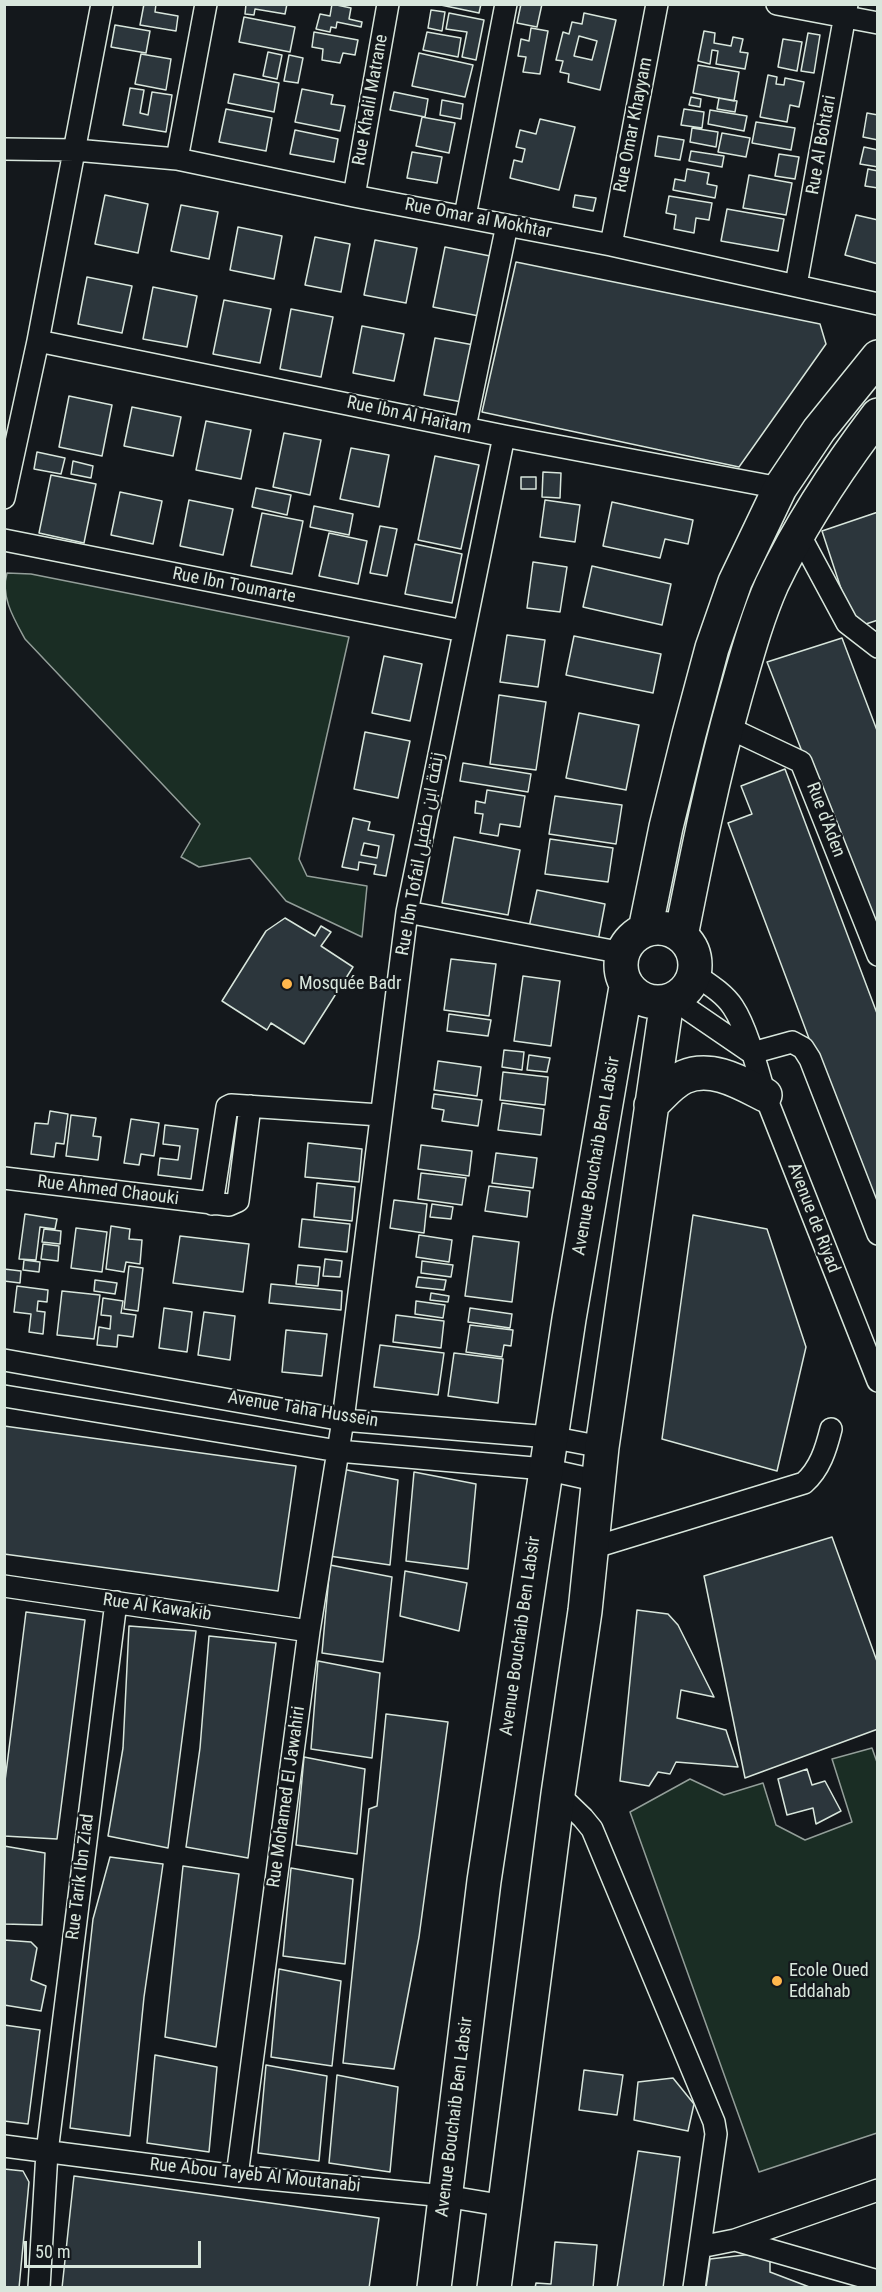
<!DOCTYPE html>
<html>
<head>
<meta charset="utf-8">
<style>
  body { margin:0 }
  #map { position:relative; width:882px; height:2292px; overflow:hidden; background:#14181c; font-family:"Roboto Condensed",sans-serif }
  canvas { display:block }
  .frame { position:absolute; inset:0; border:6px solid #d8e6dc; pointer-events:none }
  .scale { position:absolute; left:24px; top:2241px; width:177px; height:27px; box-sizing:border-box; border:3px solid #d8e6dc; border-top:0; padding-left:8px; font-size:18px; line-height:21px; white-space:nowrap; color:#d8e6dc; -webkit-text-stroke:4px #14181c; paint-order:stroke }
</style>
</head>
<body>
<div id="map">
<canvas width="882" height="2292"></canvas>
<div class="frame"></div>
<div class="scale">50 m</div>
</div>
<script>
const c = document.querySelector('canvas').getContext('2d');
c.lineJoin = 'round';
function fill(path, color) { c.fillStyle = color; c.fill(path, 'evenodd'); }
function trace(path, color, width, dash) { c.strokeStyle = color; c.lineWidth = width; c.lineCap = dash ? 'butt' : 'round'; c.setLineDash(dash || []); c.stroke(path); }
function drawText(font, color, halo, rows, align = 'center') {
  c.font = font + ' "Roboto Condensed",Cairo,sans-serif'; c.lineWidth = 4.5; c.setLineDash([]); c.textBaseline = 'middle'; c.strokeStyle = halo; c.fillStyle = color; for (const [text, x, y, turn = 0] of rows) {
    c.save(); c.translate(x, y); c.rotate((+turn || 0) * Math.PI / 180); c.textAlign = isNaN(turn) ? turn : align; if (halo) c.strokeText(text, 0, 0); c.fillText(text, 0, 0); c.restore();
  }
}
const green = new Path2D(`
  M 7,573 L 31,574 L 349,637 L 299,859 L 307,876 L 367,886 L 362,937 L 286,901 L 250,858 L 199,867 L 181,857 L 200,824 L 25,639 C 14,619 0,596 7,573 Z
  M 872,1748 L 878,1765 L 877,2133 L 759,2172 L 630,1812 L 690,1779 L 724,1795 L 763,1783 L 776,1825 L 805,1840 L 852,1822 L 832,1759 Z`);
fill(green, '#1a2d24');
trace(green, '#939e99', 1.5);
const building = new Path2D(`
  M 144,4 L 156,4 L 155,12 L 178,16 L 176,31 L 140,25 Z
  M 246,4 L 287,4 L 285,14 L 255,9 L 254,15 L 245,14 Z
  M 332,4 L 351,8 L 349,19 L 362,22 L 361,27 L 337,22 L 336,28 L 331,27 L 330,32 L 316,29 L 320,14 L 330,16 Z
  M 436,4 L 481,4 L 479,13 Z
  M 521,4 L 542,4 L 537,27 L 517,23 Z
  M 431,10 L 445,12 L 442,31 L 428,28 Z
  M 449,13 L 484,20 L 476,60 L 462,57 L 467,32 L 446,29 Z
  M 584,13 L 616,20 L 600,90 L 568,82 L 569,74 L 560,72 L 563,61 L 556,60 L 563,32 L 569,34 L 572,22 L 582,24 ZM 579,36 L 597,41 L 592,60 L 574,56 Z
  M 244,17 L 295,27 L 290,52 L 239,42 Z
  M 115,25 L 150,31 L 146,53 L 111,47 Z
  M 531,28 L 548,31 L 540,74 L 523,72 L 526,57 L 518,56 L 521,39 L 529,41 Z
  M 704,31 L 715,33 L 714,43 L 731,46 L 733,37 L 743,39 L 740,52 L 748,53 L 745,69 L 716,64 L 718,51 L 712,50 L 710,64 L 698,61 Z
  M 314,32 L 358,40 L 355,55 L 343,53 L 340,63 L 322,60 L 323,49 L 312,47 Z
  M 427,32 L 461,38 L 458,57 L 423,50 Z
  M 808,33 L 820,35 L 814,73 L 801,71 Z
  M 783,39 L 802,42 L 797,71 L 778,67 Z
  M 268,52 L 282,55 L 277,79 L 263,76 Z
  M 419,53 L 473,65 L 465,97 L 412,86 Z
  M 141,54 L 171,59 L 166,90 L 135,84 Z
  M 289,55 L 303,58 L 298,83 L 284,81 Z
  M 698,65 L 739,72 L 734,101 L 693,93 Z
  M 234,74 L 279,83 L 274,112 L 228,103 Z
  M 768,75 L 777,77 L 776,84 L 784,85 L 785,78 L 804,82 L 799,107 L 790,105 L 787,122 L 760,117 Z
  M 130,88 L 144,90 L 140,113 L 148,115 L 152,92 L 172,95 L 166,132 L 123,125 Z
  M 302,89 L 333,95 L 331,104 L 345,106 L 340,131 L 295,122 Z
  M 394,92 L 428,99 L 425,117 L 390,110 Z
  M 691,97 L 701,99 L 700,107 L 689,105 Z
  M 719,98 L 737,101 L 735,112 L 717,109 Z
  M 442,100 L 463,104 L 461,119 L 440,115 Z
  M 226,109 L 272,118 L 266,151 L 219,142 Z
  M 684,109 L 704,112 L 702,128 L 681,125 Z
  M 710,110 L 747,116 L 744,131 L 708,124 Z
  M 867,113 L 878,115 L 878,140 L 863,137 Z
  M 422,117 L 455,123 L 449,153 L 416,146 Z
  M 540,119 L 575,127 L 559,190 L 510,178 L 514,160 L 522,162 L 525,149 L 516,147 L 520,130 L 536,134 Z
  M 756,122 L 795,128 L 791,150 L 752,143 Z
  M 692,128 L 718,132 L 716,147 L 690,142 Z
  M 295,130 L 338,139 L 334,162 L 290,154 Z
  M 722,133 L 750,138 L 746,157 L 718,152 Z
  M 658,136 L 684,140 L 680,160 L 655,156 Z
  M 864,147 L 878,150 L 878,167 L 860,164 Z
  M 691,151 L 724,156 L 722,167 L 689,161 Z
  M 412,152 L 442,157 L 437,183 L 407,178 Z
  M 779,154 L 799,157 L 795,179 L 775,176 Z
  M 687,169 L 709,173 L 707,184 L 717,186 L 715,198 L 673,190 L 675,179 L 685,181 Z
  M 868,169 L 878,171 L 878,188 L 865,186 Z
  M 749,175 L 792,183 L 786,215 L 743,208 Z
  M 105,195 L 148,204 L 138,253 L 95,244 Z
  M 575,195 L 596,198 L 593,211 L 573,207 Z
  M 669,196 L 712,203 L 709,220 L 696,218 L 694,233 L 674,229 L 676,215 L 666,213 Z
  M 181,205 L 218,212 L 209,259 L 171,251 Z
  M 727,209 L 784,219 L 778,251 L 721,241 Z
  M 856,215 L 878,220 L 878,264 L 845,255 Z
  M 238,227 L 282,236 L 274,279 L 230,270 Z
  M 315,237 L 350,244 L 341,292 L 305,285 Z
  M 375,240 L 417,248 L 406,303 L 364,295 Z
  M 445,247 L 490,256 L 479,316 L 433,307 Z
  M 516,262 L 820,324 L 826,344 L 739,467 L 482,412 Z
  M 87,277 L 132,286 L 122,333 L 78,324 Z
  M 153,287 L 197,296 L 187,347 L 143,339 Z
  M 224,300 L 271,309 L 260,363 L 213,354 Z
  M 291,309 L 333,317 L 321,377 L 280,369 Z
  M 362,326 L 404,334 L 394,381 L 353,373 Z
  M 435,338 L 474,345 L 462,402 L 424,395 Z
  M 69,396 L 112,405 L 102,456 L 59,447 Z
  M 132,407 L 181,417 L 173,456 L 124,446 Z
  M 206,421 L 251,430 L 241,479 L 196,470 Z
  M 284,433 L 321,440 L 310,495 L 273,487 Z
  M 351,448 L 389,455 L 379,507 L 340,499 Z
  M 37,452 L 65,458 L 61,474 L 34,469 Z
  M 435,456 L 479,465 L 461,549 L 418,540 Z
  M 73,461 L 93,466 L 91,478 L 71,474 Z
  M 543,472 L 561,473 L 560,498 L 542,497 Z
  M 51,475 L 96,484 L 84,543 L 39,533 Z
  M 521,477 L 536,477 L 536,489 L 521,489 Z
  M 256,488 L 291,495 L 287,515 L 252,507 Z
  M 120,492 L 162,501 L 153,544 L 111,535 Z
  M 189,500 L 233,509 L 223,555 L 180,546 Z
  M 545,500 L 580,505 L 575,542 L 540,537 Z
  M 612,502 L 693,520 L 688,544 L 665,539 L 660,558 L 603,546 Z
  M 314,506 L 353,514 L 349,535 L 310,527 Z
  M 878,512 L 878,620 L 854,628 L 822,531 Z
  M 262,513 L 303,521 L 292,574 L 251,566 Z
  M 380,526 L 397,529 L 387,576 L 370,573 Z
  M 329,533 L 367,541 L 358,584 L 319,576 Z
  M 415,544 L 462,554 L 452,603 L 405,594 Z
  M 533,562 L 567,567 L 560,612 L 527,608 Z
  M 592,566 L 671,584 L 662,625 L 583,607 Z
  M 507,635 L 545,640 L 538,687 L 500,682 Z
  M 574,636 L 661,654 L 653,693 L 566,675 Z
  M 842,638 L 878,733 L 878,946 L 767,662 Z
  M 384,656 L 422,664 L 410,721 L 372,713 Z
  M 499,695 L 546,702 L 536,770 L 490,764 Z
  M 579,713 L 639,725 L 626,790 L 566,778 Z
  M 365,732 L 410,741 L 398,798 L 354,789 Z
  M 463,763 L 531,774 L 528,792 L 460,781 Z
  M 785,769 L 878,1016 L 878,1222 L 728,823 L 752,814 L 741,786 Z
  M 487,790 L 525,796 L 520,827 L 500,824 L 498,836 L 480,833 L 483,814 L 475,813 L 476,801 L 485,803 Z
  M 555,796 L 622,805 L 616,844 L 549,834 Z
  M 353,818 L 370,822 L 368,830 L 394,835 L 386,876 L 374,874 L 376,865 L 359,862 L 358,870 L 342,867 ZM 364,843 L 379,846 L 377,858 L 361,855 Z
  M 454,837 L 520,850 L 508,915 L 442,903 Z
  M 550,839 L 613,848 L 608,882 L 545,874 Z
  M 537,890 L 605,904 L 598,941 L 529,927 Z
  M 285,918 L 315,936 L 321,926 L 331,932 L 321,946 L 353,967 L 304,1044 L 271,1023 L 267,1030 L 222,1001 L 266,931 Z
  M 451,959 L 496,964 L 489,1016 L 444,1010 Z
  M 523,976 L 560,981 L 551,1046 L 514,1041 Z
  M 449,1014 L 491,1020 L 488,1036 L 447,1031 Z
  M 504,1050 L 524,1052 L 522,1070 L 502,1067 Z
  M 529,1055 L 550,1058 L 547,1072 L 527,1070 Z
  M 438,1061 L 481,1067 L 477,1096 L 434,1090 Z
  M 503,1072 L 548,1077 L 545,1105 L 500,1100 Z
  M 434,1094 L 482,1100 L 478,1126 L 442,1121 L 444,1110 L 432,1108 Z
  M 502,1103 L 544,1109 L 541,1135 L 498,1130 Z
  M 50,1111 L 68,1114 L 64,1144 L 56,1143 L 54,1157 L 31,1154 L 35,1123 L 48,1124 Z
  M 71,1115 L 96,1118 L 93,1136 L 101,1137 L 98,1160 L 66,1156 Z
  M 131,1119 L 159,1123 L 154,1156 L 141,1154 L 139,1165 L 124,1163 Z
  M 165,1125 L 198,1129 L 191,1179 L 158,1175 L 160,1158 L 178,1160 L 180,1146 L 163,1144 Z
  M 308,1143 L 362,1149 L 359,1182 L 305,1177 Z
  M 421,1145 L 472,1151 L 469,1176 L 418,1169 Z
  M 496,1153 L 537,1158 L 533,1188 L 492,1183 Z
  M 421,1173 L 466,1178 L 462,1205 L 418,1199 Z
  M 317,1183 L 355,1187 L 352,1221 L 314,1217 Z
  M 489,1186 L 530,1191 L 527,1217 L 485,1211 Z
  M 394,1200 L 427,1204 L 424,1233 L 390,1228 Z
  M 432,1204 L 453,1207 L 451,1219 L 430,1217 Z
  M 25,1214 L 57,1219 L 55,1229 L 40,1227 L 36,1260 L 19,1259 Z
  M 693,1215 L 767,1229 L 806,1347 L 777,1471 L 662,1439 Z
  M 302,1219 L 350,1224 L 347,1252 L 299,1247 Z
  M 111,1226 L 130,1229 L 129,1239 L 142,1240 L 140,1264 L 126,1262 L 124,1272 L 106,1269 Z
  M 76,1228 L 107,1232 L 102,1272 L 71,1268 Z
  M 44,1229 L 61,1231 L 60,1244 L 42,1242 Z
  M 419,1235 L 452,1240 L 449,1262 L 416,1257 Z
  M 180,1236 L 249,1244 L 243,1292 L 173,1283 Z
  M 473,1236 L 519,1242 L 512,1302 L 465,1296 Z
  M 43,1244 L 59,1246 L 58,1261 L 41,1259 Z
  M 325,1259 L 342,1261 L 340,1277 L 323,1276 Z
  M 24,1260 L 40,1262 L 39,1272 L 23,1270 Z
  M 422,1261 L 453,1265 L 451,1277 L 421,1273 Z
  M 298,1265 L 320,1267 L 318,1286 L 296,1284 Z
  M 129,1266 L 143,1268 L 138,1311 L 124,1309 Z
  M 4,1269 L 21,1271 L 20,1283 L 4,1281 Z
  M 418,1277 L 446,1280 L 444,1290 L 416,1287 Z
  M 95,1280 L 117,1283 L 115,1294 L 94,1291 Z
  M 271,1284 L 342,1291 L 341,1310 L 269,1303 Z
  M 17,1286 L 48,1290 L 47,1302 L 38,1301 L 37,1311 L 45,1312 L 43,1334 L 29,1332 L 31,1314 L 14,1312 Z
  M 62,1291 L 100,1295 L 94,1339 L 57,1335 Z
  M 431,1293 L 449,1296 L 448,1302 L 430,1300 Z
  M 103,1298 L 123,1301 L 121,1313 L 136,1315 L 133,1337 L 118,1335 L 117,1347 L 97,1345 L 99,1327 L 110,1329 L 111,1316 L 101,1315 Z
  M 416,1301 L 445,1305 L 443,1318 L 415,1314 Z
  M 164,1308 L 192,1312 L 187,1352 L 159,1348 Z
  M 470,1308 L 512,1314 L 510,1328 L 468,1322 Z
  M 204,1312 L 235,1316 L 230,1360 L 198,1355 Z
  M 396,1315 L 444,1321 L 441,1348 L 393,1342 Z
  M 470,1325 L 513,1330 L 511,1346 L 504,1345 L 502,1357 L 466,1352 Z
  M 286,1330 L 327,1334 L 322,1376 L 282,1372 Z
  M 380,1345 L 444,1353 L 438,1395 L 374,1387 Z
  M 454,1353 L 503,1359 L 498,1403 L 448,1396 Z
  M 4,1426 L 296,1466 L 278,1591 L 4,1554 Z
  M 337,1468 L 398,1480 L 390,1565 L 329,1556 Z
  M 414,1472 L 476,1484 L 468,1569 L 406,1561 Z
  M 832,1537 L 878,1664 L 878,1729 L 745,1778 L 704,1576 Z
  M 330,1565 L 392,1577 L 383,1662 L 322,1653 Z
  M 405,1571 L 467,1583 L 459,1631 L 400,1616 Z
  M 637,1610 L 668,1614 L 678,1625 L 714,1697 L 681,1690 L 677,1718 L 726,1730 L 738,1767 L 676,1762 L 670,1774 L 658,1772 L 649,1786 L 620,1781 Z
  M 26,1612 L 85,1620 L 57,1839 L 4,1836 L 4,1789 Z
  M 129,1626 L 196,1631 L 168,1848 L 108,1836 L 123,1748 Z
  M 209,1636 L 276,1643 L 248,1858 L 186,1847 L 200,1748 Z
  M 318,1661 L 380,1673 L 372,1758 L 311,1749 Z
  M 386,1714 L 448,1722 L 419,1937 L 394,2069 L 343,2063 L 369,1809 L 377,1806 Z
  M 304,1757 L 365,1769 L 357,1854 L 296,1845 Z
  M 807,1769 L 812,1785 L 825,1781 L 841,1811 L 816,1824 L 813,1808 L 787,1815 L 778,1779 Z
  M 4,1846 L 45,1853 L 42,1925 L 4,1924 Z
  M 110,1857 L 163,1864 L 144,1997 L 130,2136 L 70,2128 L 93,1919 Z
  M 183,1866 L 239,1874 L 216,2047 L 165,2037 Z
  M 291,1868 L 353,1879 L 345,1964 L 283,1956 Z
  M 4,1940 L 31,1942 L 37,1948 L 31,1980 L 46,1986 L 41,2011 L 4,2005 Z
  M 279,1969 L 341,1981 L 332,2066 L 271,2057 Z
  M 4,2025 L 40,2030 L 28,2124 L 4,2121 Z
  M 155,2055 L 217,2067 L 209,2152 L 147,2143 Z
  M 266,2065 L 327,2076 L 319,2161 L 258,2153 Z
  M 584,2070 L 623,2075 L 617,2115 L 579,2110 Z
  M 337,2075 L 398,2087 L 390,2172 L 329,2163 Z
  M 673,2078 L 694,2104 L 688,2131 L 634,2120 L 638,2082 Z
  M 638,2151 L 680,2157 L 663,2288 L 617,2288 Z
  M 4,2169 L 23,2171 L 29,2182 L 19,2288 L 4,2288 Z
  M 74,2176 L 379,2218 L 369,2288 L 62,2288 Z
  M 555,2242 L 597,2245 L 593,2288 L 535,2288 L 536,2283 L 551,2284 Z
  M 770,2252 L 770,2272 L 812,2288 L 706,2288 L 710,2259 Z`);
fill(building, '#2c363c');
trace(building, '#d8e6dc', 1.5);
const minor = new Path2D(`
  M 777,4 L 878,23
  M 4,149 L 75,150 L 177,159 L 354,196 L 611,245 L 878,304
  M 177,159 L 206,4
  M 354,196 L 388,4
  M 465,216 L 506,4
  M 611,245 L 657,4
  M 796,285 L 847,4
  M 38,341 L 504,436 L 780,488
  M 465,427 L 507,225
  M 4,498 L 38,341 L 102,4
  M 798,532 L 847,623 L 878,647
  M 4,540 L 464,631
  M 727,727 L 801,762 L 878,955
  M 407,912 L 623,953
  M 694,974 C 707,983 724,993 733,1007 C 747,1028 758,1071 765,1095 L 878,1381
  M 673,999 L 752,1053
  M 752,1053 L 792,1042 L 803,1048 L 810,1059 L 878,1234
  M 4,1178 L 229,1205 L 238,1201 L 250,1106
  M 212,1204 L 227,1107 L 231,1105 L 380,1115
  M 4,1360 L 343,1420 L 550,1437 L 602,1447
  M 4,1396 L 338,1451 L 545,1469 L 599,1481
  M 592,1548 L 804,1483 C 820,1469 826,1449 831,1429
  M 4,1586 L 309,1631
  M 558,1794 L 583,1818 L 592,1829 L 714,2122 L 716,2134 L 694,2288
  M 4,2146 L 237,2176 L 445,2196 L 505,2206
  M 237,2176 L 309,1631 L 343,1420 L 407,912 L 504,436
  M 735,2240 L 878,2281
  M 700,2247 L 735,2240 L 878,2190
  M 39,2288 L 47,2152 L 116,1602`);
const primary = new Path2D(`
  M621 965a37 37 0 1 1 74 0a37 37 0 1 1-74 0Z
  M 645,930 L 666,827 L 689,734 L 712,648 L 735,582 L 780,488 L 819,430 L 878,357
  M 681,936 C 697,855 713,775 735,697 C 746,659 756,620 772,584 C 801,523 837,469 878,415
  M 651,1105 C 661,1096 671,1083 684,1077 C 712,1065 741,1083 765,1095
  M 434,2288 L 484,1881 L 569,1319 L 626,987
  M 494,2288 L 558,1794 L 585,1611 L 602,1447 L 667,1001`);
trace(minor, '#d8e6dc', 24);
trace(primary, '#d8e6dc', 36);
trace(minor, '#14181c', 21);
trace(primary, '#14181c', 33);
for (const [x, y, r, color] of [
  [287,984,6,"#ffb74d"],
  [777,1981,6,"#ffb74d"]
]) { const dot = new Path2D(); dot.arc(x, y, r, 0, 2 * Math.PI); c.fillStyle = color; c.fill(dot); trace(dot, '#14181c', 2); }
drawText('18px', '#d8e6dc', '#14181c', [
  ["Rue Khalil Matrane",371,100,-80],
  ["Rue Omar Khayyam",634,125,-79],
  ["Rue Al Bohtari",822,145,-80],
  ["Rue Omar al Mokhtar",478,219,11],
  ["Rue Ibn Al Haitam",409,416,12],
  ["Rue Ibn Toumarte",234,586,11],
  ["Rue d'Aden",825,820,69],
  ["Rue Ibn Tofail زنقة ابن طفيل",421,854,-80],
  ["Avenue Bouchaib Ben Labsir",597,1156,-80],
  ["Rue Ahmed Chaouki",108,1191,7],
  ["Avenue de Riyad",813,1218,69],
  ["Avenue Taha Hussein",303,1410,9],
  ["Rue Al Kawakib",157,1608,8],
  ["Avenue Bouchaib Ben Labsir",521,1636,-82],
  ["Rue Mohamed El Jawahiri",287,1797,-82],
  ["Rue Tarik Ibn Ziad",81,1877,-83],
  ["Avenue Bouchaib Ben Labsir",455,2117,-83],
  ["Rue Abou Tayeb Al Moutanabi",255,2176,6]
]);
drawText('18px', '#d8e6dc', '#14181c', [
  ["Mosquée Badr",299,984],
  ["Ecole Oued",789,1971],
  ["Eddahab",789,1992]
], 'left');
</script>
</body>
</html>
